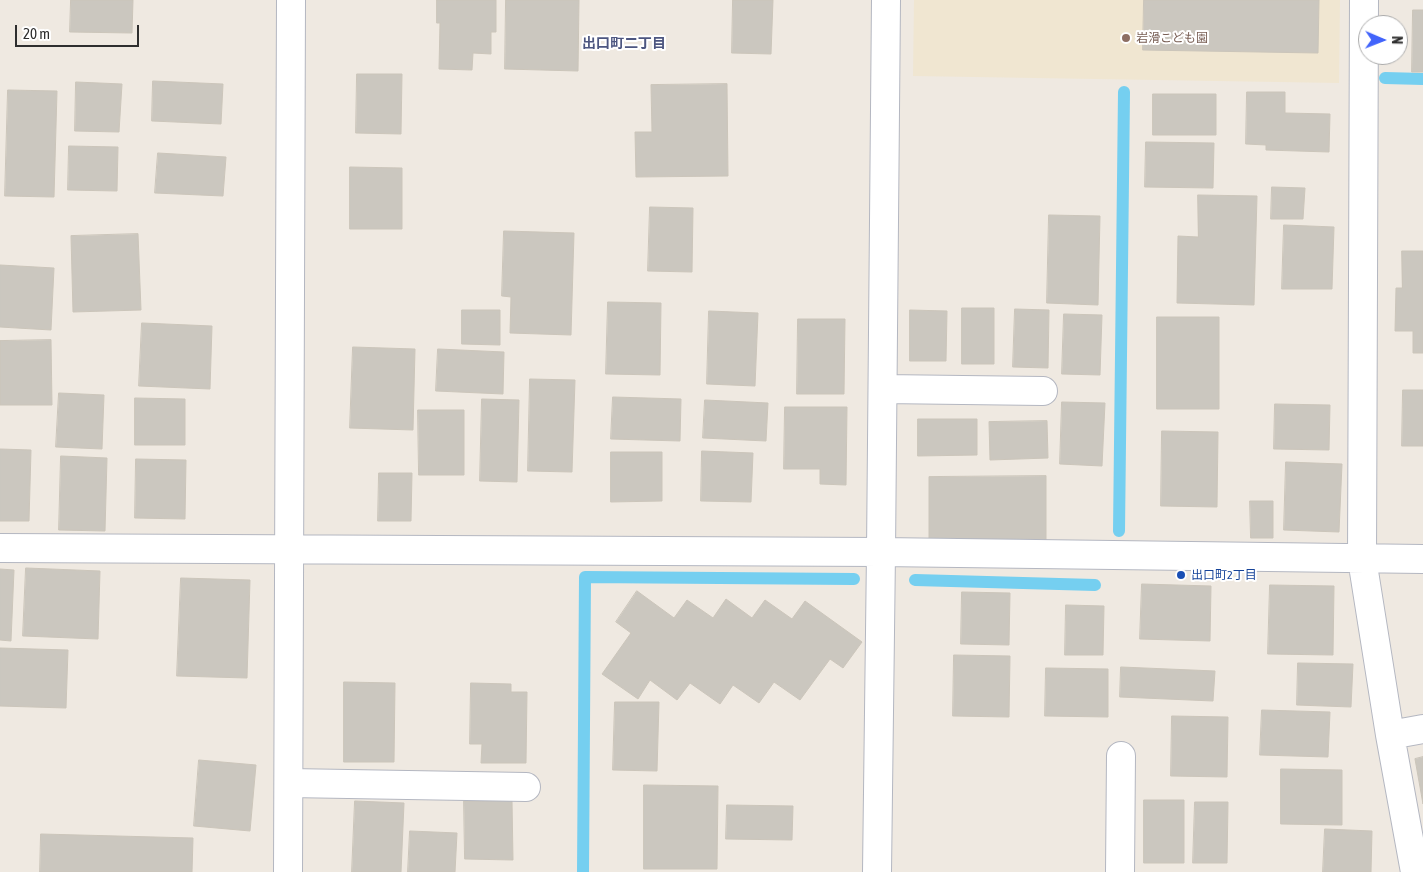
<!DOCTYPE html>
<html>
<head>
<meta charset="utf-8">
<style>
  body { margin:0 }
  #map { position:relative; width:1423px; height:872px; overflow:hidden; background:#efe9e1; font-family:"Asap Condensed",sans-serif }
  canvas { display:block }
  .north { position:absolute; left:1358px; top:15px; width:50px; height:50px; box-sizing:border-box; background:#fff; border:1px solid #ababab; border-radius:50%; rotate:91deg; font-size:14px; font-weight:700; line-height:20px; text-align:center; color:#2e2e2e }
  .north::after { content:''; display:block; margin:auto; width:18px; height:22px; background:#4264fb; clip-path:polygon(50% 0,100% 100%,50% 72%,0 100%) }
  .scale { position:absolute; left:15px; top:25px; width:124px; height:22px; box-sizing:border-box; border:2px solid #2e2e2e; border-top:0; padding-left:6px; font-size:15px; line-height:18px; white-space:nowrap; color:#2e2e2e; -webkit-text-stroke:4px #fff; paint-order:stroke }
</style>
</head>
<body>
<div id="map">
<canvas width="1423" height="872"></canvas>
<div class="north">N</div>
<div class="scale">20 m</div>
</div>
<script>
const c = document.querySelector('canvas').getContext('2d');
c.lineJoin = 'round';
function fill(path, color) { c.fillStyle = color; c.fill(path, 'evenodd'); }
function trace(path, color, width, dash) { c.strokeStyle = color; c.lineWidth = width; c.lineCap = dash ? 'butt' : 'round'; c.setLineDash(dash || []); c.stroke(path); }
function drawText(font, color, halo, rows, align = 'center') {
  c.font = font + ' "Asap Condensed","Noto Sans JP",sans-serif'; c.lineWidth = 4; c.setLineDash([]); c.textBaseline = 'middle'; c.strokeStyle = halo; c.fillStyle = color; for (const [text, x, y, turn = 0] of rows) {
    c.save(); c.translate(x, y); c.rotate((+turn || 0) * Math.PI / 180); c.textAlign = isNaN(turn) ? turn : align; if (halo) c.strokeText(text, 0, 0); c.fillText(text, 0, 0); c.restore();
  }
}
fill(new Path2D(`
  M 914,0 L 1340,0 L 1339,83 L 913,76 Z`), '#f0e6d1');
trace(new Path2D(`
  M 1385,78 L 1423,79
  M 1119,531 L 1124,92
  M 915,580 L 1095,585
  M 583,872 L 585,577 L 854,579`), '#75cff0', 12);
const building = new Path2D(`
  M 71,0 L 133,0 L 132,33 L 70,32 Z
  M 437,0 L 496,0 L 496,32 L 491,32 L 491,54 L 473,53 L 472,70 L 439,69 L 440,23 L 437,23 Z
  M 506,0 L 579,0 L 578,71 L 505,69 Z
  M 733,0 L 773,0 L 771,54 L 732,53 Z
  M 1144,0 L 1319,0 L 1318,53 L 1143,50 Z
  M 1413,10 L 1423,10 L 1423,72 L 1412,72 Z
  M 357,74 L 402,74 L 401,134 L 356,133 Z
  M 153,81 L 223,84 L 221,124 L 152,121 Z
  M 76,82 L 122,84 L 119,132 L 75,131 Z
  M 727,84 L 728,176 L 636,177 L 635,132 L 652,132 L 651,85 Z
  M 8,90 L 57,91 L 54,197 L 5,196 Z
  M 1247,92 L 1285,92 L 1285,113 L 1330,114 L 1329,152 L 1266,150 L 1266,145 L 1246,144 Z
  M 1153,94 L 1216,94 L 1216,135 L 1153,135 Z
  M 1146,142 L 1214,143 L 1213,188 L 1145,187 Z
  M 69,146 L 118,147 L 117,191 L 68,190 Z
  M 158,153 L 226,157 L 223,196 L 155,193 Z
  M 350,167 L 402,168 L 402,229 L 350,229 Z
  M 1272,187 L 1305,188 L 1303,219 L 1271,219 Z
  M 1198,195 L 1257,196 L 1254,305 L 1177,303 L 1178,236 L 1198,237 Z
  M 650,207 L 693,208 L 692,272 L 648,271 Z
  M 1049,215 L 1100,216 L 1098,305 L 1047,303 Z
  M 1284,225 L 1334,227 L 1332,289 L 1282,289 Z
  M 504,231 L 574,233 L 571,335 L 510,333 L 511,297 L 502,296 Z
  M 138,234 L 141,310 L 73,312 L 71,236 Z
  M 1402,251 L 1423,251 L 1423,353 L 1413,353 L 1413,331 L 1395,331 L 1396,288 L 1402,288 Z
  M 0,265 L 54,268 L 51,330 L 0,327 Z
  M 608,302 L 661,303 L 660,375 L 606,374 Z
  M 962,308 L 994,308 L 994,364 L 962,364 Z
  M 1015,309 L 1049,310 L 1048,368 L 1013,367 Z
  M 462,310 L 500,310 L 500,345 L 462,344 Z
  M 910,310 L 947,311 L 946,361 L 910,361 Z
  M 709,311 L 758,313 L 755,386 L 707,384 Z
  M 1064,314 L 1102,315 L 1100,375 L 1062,374 Z
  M 1157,317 L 1219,317 L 1219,409 L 1157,409 Z
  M 798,319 L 845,319 L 844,394 L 797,394 Z
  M 142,323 L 212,326 L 210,389 L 139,386 Z
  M 51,340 L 52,405 L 0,405 L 0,341 Z
  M 353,347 L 415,349 L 413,430 L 350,428 Z
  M 438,349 L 504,352 L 503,394 L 436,391 Z
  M 530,379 L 575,380 L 572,472 L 528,471 Z
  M 1403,390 L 1423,390 L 1423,446 L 1402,446 Z
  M 59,393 L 104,395 L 102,449 L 56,447 Z
  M 613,397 L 681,399 L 680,441 L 611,439 Z
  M 135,398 L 185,399 L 185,445 L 135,445 Z
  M 482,399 L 519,400 L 517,482 L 480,481 Z
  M 705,400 L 768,403 L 766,441 L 703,438 Z
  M 1062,402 L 1105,403 L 1102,466 L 1060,464 Z
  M 1275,404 L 1330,405 L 1329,450 L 1274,449 Z
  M 785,407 L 847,407 L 846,485 L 820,484 L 820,469 L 784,469 Z
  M 418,410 L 464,410 L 464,475 L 419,475 Z
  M 918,419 L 977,419 L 977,455 L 918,456 Z
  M 1047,421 L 1048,458 L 990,460 L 989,422 Z
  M 1162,431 L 1218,432 L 1217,507 L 1161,506 Z
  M 0,449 L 31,450 L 29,521 L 0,521 Z
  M 702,451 L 753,453 L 751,502 L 701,501 Z
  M 611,452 L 662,452 L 662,501 L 611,502 Z
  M 61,456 L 107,458 L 105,531 L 59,530 Z
  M 136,459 L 186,460 L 185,519 L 135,518 Z
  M 1286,462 L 1342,464 L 1339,532 L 1284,530 Z
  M 379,473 L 412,473 L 411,521 L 378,521 Z
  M 1046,476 L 1046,543 L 929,543 L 929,477 Z
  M 1250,501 L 1273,501 L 1273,538 L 1251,538 Z
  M 26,568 L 100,571 L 98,639 L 23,636 Z
  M 0,569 L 14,570 L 11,641 L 0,640 Z
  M 181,578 L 250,580 L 247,678 L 177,676 Z
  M 1142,584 L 1211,586 L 1210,641 L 1140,639 Z
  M 1270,585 L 1334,586 L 1333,655 L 1268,654 Z
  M 637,591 L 674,618 L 687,600 L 713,618 L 726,599 L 752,618 L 765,600 L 792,619 L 805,601 L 862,642 L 843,668 L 830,659 L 800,700 L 774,682 L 759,703 L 733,685 L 720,704 L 690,683 L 677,700 L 650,680 L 638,699 L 602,674 L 631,633 L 616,622 Z
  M 962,592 L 1010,593 L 1009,645 L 961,644 Z
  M 1066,605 L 1104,606 L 1103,655 L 1065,655 Z
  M 0,648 L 68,650 L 66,708 L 0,706 Z
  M 954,655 L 1010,656 L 1009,717 L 953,716 Z
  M 1298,663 L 1353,664 L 1351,707 L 1297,705 Z
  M 1121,667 L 1215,671 L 1213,701 L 1120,697 Z
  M 1046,668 L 1108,669 L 1108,717 L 1045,716 Z
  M 344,682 L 395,683 L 394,762 L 344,762 Z
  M 471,683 L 511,684 L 511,692 L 527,692 L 526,763 L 481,763 L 482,744 L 470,744 Z
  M 615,702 L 659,702 L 657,771 L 613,770 Z
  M 1262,710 L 1330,712 L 1328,757 L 1260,755 Z
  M 1172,716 L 1228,717 L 1227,777 L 1171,776 Z
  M 1423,757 L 1423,804 L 1415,759 Z
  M 199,760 L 256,765 L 250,831 L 194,826 Z
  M 1281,769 L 1342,770 L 1342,825 L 1281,824 Z
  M 644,785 L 718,786 L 717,869 L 644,869 Z
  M 1144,800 L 1184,800 L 1184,863 L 1144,863 Z
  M 355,801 L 404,803 L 401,872 L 352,872 Z
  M 464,801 L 512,801 L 513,860 L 465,859 Z
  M 1195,802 L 1228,802 L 1227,863 L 1193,863 Z
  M 727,805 L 793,806 L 792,840 L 726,839 Z
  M 1325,829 L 1372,831 L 1371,872 L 1323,872 Z
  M 410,831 L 457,833 L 455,872 L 408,872 Z
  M 41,834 L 193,838 L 192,872 L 40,872 Z`);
fill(building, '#cbc7bf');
trace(building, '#cbc5ba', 1);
const street = new Path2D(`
  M 1364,0 L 1362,559 L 1390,735 L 1415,872
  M 883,389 L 1043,391
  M 0,548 L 881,552 L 1423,559
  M 1390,735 L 1423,729
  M 289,783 L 526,787
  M 288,872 L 291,0
  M 877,872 L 881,552 L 886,0
  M 1120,872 L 1121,756`);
trace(street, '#b4b7c1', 30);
trace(street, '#fff', 28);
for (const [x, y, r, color] of [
  [1126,38,5,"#8d6e63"],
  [1181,575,5,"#1a4fb4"]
]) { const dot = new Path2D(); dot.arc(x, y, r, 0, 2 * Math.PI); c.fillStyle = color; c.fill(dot); trace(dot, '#fff', 2); }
drawText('12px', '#785e54', '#fff', [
  ["岩滑こども園",1136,38]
], 'left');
drawText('12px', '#164399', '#fff', [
  ["出口町2丁目",1191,575]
], 'left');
drawText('bold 14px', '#4d5680', '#fff', [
  ["出口町二丁目",624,44]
]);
</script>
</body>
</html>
